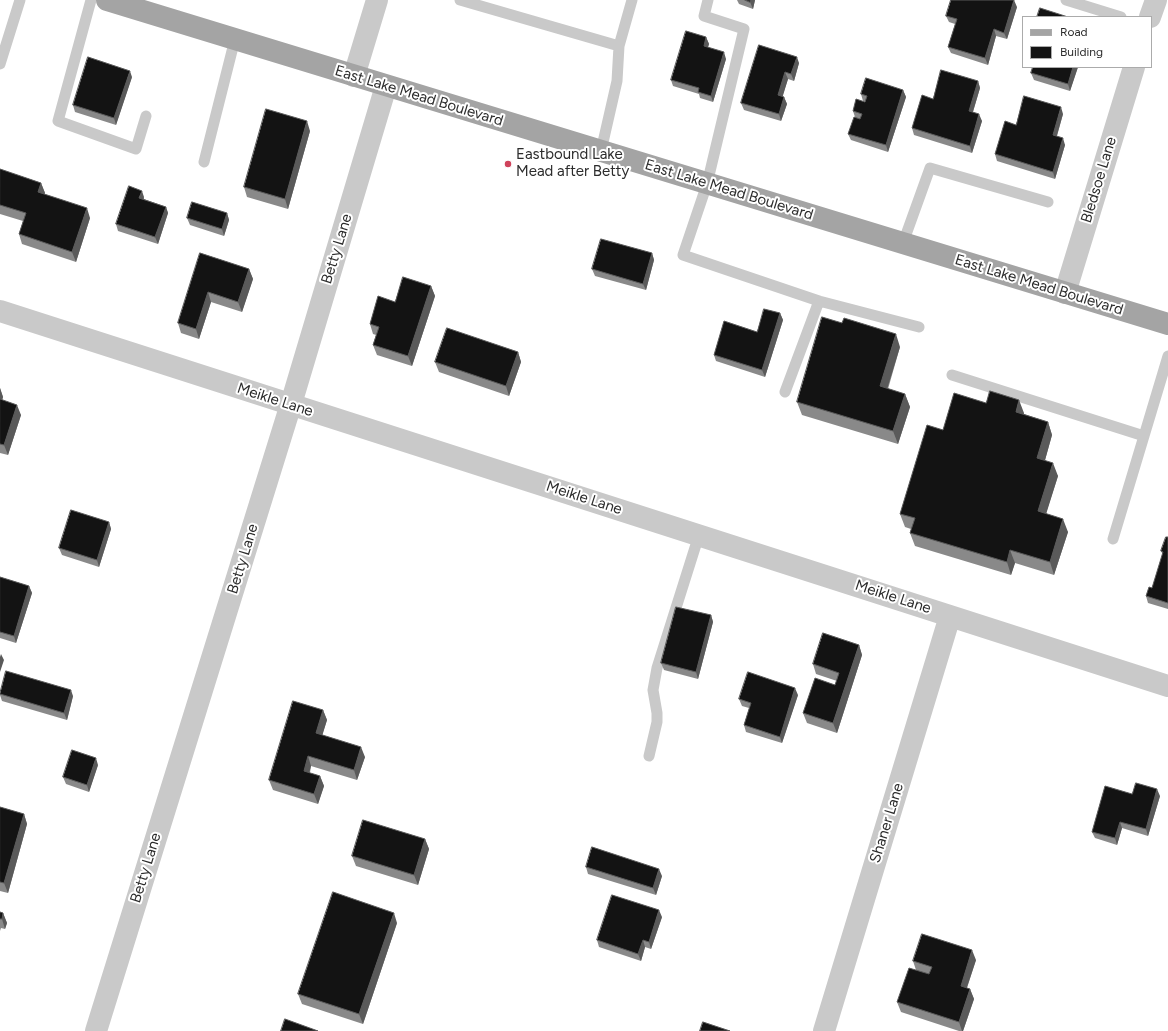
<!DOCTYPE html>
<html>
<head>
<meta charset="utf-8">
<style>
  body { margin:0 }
  #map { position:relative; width:1168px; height:1031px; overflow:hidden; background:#fff; font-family:Figtree,sans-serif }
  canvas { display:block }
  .legend { position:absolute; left:1022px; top:16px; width:130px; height:52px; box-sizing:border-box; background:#fff; border:1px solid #ababab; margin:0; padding:5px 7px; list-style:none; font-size:12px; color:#2c2c2c }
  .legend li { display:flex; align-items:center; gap:8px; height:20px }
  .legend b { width:20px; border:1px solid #ababab }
</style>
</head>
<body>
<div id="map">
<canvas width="1168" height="1031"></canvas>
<ul class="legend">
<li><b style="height:5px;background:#a4a4a4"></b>Road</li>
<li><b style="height:11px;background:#131313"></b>Building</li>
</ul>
</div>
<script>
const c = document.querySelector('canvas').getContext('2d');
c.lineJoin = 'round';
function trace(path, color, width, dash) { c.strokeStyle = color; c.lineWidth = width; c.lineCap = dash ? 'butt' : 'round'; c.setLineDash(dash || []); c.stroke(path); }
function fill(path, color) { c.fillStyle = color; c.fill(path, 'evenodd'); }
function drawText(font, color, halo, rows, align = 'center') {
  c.font = font + ' Figtree,sans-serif'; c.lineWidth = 4; c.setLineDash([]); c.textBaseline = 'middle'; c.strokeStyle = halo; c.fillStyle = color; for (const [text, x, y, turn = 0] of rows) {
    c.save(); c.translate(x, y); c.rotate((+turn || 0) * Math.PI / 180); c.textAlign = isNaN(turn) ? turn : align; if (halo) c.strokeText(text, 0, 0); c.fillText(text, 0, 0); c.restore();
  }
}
trace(new Path2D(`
  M 91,0 L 58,121 L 136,149 L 146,116
  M 460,0 L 619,46
  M 708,0 L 704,16 L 744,29 L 707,184 L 683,255 L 819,301 L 919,327
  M 1066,0 L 1121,17
  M 0,64 L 20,0
  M 601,151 L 617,81 L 619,46 L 632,0
  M 204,162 L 235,39
  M 903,243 L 930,168 L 1048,202
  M 952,375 L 1144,436 L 1168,356
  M 785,392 L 819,301
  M 1113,539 L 1144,436
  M 649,756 L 657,722 L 657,713 L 653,690 L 657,668 L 699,535`), '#c9c9c9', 11);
trace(new Path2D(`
  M 1150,17 L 1156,0
  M 1065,293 L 1134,67
  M 0,311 L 1168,686
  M 824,1031 L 950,616`), '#c9c9c9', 22);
trace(new Path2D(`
  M 354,76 L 377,0
  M 96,1031 L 291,404 L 386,86`), '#c9c9c9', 22);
trace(new Path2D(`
  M 107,0 L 1168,324`), '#a4a4a4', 22);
fill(new Path2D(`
  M 737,0 L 755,0 L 753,9 L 739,4 Z
  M 1017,7 L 1007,39 L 996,36 L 988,65 L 951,53 L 948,47 L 955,24 L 949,22 L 946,16 Z
  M 706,37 L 709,44 L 708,47 L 726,59 L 713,102 L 700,98 L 699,94 L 673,86 L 671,80 Z
  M 759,45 L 799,63 L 794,81 L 788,79 L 782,97 L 784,97 L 787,104 L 781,121 L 744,110 L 741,103 Z
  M 1033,67 L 1078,67 L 1070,91 L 1034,80 L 1031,73 Z
  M 132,77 L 116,125 L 75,112 L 73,105 Z
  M 978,81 L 980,88 L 973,112 L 982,121 L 972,153 L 914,135 L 912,128 L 933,99 Z
  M 903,90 L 906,97 L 888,152 L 851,140 L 848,134 L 855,117 L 853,111 L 866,101 L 863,101 L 861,94 Z
  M 1063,114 L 1057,136 L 1065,145 L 1055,179 L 997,161 L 995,154 L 1016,125 Z
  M 310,131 L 288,209 L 247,197 L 244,187 Z
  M 0,169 L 41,183 L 45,193 L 44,194 L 90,218 L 76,262 L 22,244 L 19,234 L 23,221 L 0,214 Z
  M 144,197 L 144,199 L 166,207 L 168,213 L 158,244 L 118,231 L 116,224 Z
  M 227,213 L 229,220 L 224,236 L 190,225 L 187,218 Z
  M 200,253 L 249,269 L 253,279 L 242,312 L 211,302 L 199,339 L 181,333 L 178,323 Z
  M 652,253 L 654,260 L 646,290 L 595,276 L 592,269 Z
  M 431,286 L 435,296 L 412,366 L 377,355 L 373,345 L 376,335 L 373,334 L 370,324 L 395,302 Z
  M 780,313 L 783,320 L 765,377 L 716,361 L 714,355 L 757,332 Z
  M 900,347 L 888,389 L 905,394 L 910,407 L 898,444 L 802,415 L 797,402 Z
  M 518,352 L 521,362 L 509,396 L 439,372 L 435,362 Z
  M 0,388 L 3,397 L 2,400 L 21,415 L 8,455 L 0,453 Z
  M 986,403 L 1024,413 L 1024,414 L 1048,422 L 1052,435 L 1045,460 L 1058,476 L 1046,513 L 1068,532 L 1054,575 L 1015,563 L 1011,575 L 915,546 L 910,533 L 911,529 L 905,527 L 900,514 L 943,430 Z
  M 109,522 L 111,529 L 99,567 L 62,555 L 59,548 Z
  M 1168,537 L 1168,609 L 1148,603 L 1146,596 L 1152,588 L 1163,555 L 1161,551 Z
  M 0,577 L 29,586 L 32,593 L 16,643 L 0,638 Z
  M 711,615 L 713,622 L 698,679 L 664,670 L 661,663 Z
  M 859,645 L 862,655 L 837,733 L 807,723 L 803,713 L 835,685 L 837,681 L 816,674 L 813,664 Z
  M 0,693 L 73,696 L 67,720 L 2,701 L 0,695 Z
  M 798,695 L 782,743 L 746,732 L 744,725 L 749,708 L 742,706 L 739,699 Z
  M 323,710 L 327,720 L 322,735 L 365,757 L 357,780 L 311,766 L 310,773 L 320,776 L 324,786 L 318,804 L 273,790 L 269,780 Z
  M 98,765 L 89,792 L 66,784 L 63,777 Z
  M 1132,794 L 1160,796 L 1148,836 L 1122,828 L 1117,845 L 1095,838 L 1092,832 Z
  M 0,807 L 24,814 L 27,824 L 8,893 L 0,891 Z
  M 425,839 L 429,849 L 418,885 L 356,866 L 352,856 Z
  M 586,867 L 662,876 L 656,895 L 588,874 Z
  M 0,912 L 3,913 L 7,923 L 5,929 L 1,928 L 0,931 Z
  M 662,917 L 651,949 L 645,947 L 641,961 L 599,947 L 597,940 Z
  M 397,923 L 363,1024 L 302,1004 L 298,994 Z
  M 976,960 L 967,988 L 970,989 L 974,999 L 963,1031 L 959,1031 L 901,1012 L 897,1002 L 916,970 L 913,961 Z`), '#898989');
fill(new Path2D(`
  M 751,0 L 755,0 L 753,9 L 750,2 Z
  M 1014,0 L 1017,7 L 1007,39 L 1004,33 Z
  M 994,29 L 996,36 L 988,65 L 985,58 Z
  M 706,37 L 709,44 L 706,53 L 704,46 Z
  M 724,52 L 726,59 L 713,102 L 711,96 Z
  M 797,57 L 799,63 L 794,81 L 791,74 Z
  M 1073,67 L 1078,67 L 1070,91 L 1068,84 Z
  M 130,71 L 132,77 L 116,125 L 114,118 Z
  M 785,72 L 788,79 L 781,102 L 778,95 Z
  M 978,81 L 980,88 L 971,118 L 969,111 Z
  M 903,90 L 906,97 L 888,152 L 886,145 Z
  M 784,97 L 787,104 L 781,121 L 779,114 Z
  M 1061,107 L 1063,114 L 1055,142 L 1053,135 Z
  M 979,114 L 982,121 L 972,153 L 970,146 Z
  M 307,121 L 310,131 L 288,209 L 285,199 Z
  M 1063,138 L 1065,145 L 1055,179 L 1053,172 Z
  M 41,183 L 45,193 L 42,202 L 38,192 Z
  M 142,191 L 144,197 L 142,205 L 139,198 Z
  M 166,207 L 168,213 L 158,244 L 155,237 Z
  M 87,208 L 90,218 L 76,262 L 72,252 Z
  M 227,213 L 229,220 L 224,236 L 222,229 Z
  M 652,253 L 654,260 L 646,290 L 643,284 Z
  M 249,269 L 253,279 L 242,312 L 238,302 Z
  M 431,286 L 435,296 L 412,366 L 408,356 Z
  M 208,292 L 211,302 L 199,339 L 196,329 Z
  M 780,313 L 783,320 L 765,377 L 762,370 Z
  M 896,334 L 900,347 L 884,399 L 880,386 Z
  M 518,352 L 521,362 L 509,396 L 506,386 Z
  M 0,388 L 3,397 L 0,407 Z
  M 905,394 L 910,407 L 898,444 L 893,431 Z
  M 1019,400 L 1024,413 L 1021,425 L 1016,412 Z
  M 17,405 L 21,415 L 8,455 L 4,445 Z
  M 1048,422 L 1052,435 L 1042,471 L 1037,458 Z
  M 1053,463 L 1058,476 L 1043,524 L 1038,511 Z
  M 1063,519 L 1068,532 L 1054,575 L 1050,562 Z
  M 109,522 L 111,529 L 99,567 L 97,560 Z
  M 1010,550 L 1015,563 L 1011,575 L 1007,562 Z
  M 29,586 L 32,593 L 16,643 L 14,636 Z
  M 711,615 L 713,622 L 698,679 L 696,672 Z
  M 859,645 L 862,655 L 837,733 L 833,723 Z
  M 1,654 L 4,660 L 0,672 L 0,657 Z
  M 795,688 L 798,695 L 782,743 L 780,737 Z
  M 71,690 L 73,696 L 67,720 L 64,713 Z
  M 323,710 L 327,720 L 320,743 L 316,733 Z
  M 361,747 L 365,757 L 357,780 L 354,770 Z
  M 308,756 L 311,766 L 307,781 L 304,771 Z
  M 96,758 L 98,765 L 89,792 L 87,785 Z
  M 320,776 L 324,786 L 318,804 L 314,794 Z
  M 1157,789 L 1160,796 L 1148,836 L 1146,829 Z
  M 24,814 L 27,824 L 8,893 L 4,883 Z
  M 1120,822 L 1122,828 L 1117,845 L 1115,838 Z
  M 425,839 L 429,849 L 418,885 L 414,875 Z
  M 659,869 L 662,876 L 656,895 L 653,888 Z
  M 659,910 L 662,917 L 651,949 L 649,942 Z
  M 3,913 L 7,923 L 5,929 L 2,919 Z
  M 394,913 L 397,923 L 363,1024 L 359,1014 Z
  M 643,940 L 645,947 L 641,961 L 638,954 Z
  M 972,950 L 976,960 L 964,996 L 961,986 Z
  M 970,989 L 974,999 L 963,1031 L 962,1031 L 959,1022 Z`), '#5a5a5a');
const building = new Path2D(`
  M 745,0 L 751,0 L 750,2 Z
  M 951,0 L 1014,0 L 1004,33 L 994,29 L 985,58 L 948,47 L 957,19 L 946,16 Z
  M 1040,8 L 1068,17 L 1037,17 Z
  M 686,31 L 706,37 L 704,46 L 724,52 L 711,96 L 698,92 L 699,88 L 671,80 Z
  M 759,45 L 797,57 L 791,74 L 785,72 L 778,95 L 784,97 L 779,114 L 741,103 Z
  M 88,57 L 130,71 L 114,118 L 73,105 Z
  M 1033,67 L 1073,67 L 1068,84 L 1031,73 Z
  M 941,70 L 978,81 L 969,111 L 979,114 L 970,146 L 912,128 L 922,95 L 933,99 Z
  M 866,78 L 903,90 L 886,145 L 848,134 L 854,117 L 860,119 L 862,114 L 853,111 L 856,99 L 865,102 L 867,96 L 861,94 Z
  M 1024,96 L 1061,107 L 1053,135 L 1063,138 L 1053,172 L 995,154 L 1005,121 L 1016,125 Z
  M 266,109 L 307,121 L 285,199 L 244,187 Z
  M 0,169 L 41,183 L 38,192 L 87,208 L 72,252 L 19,234 L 26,213 L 0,205 Z
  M 129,186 L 142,191 L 139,198 L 166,207 L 155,237 L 116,224 Z
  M 192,202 L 227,213 L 222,229 L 187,218 Z
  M 601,239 L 652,253 L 643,284 L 592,269 Z
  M 200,253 L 249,269 L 238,302 L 208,292 L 196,329 L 178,323 Z
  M 403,277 L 431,286 L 408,356 L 373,345 L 379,327 L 370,324 L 378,296 L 395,302 Z
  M 764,309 L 780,313 L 762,370 L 714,355 L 724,321 L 757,332 Z
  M 822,317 L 842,323 L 844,318 L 896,334 L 880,386 L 905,394 L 893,431 L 797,402 Z
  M 447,328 L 518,352 L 506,386 L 435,362 Z
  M 990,391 L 1019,400 L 1016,412 L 1048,422 L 1037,458 L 1053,463 L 1038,511 L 1063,519 L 1050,562 L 1010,550 L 1007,562 L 910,533 L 915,518 L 900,514 L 927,425 L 943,430 L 954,393 L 986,403 Z
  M 0,399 L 17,405 L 4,445 L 0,444 Z
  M 71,510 L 109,522 L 97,560 L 59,548 Z
  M 1166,537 L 1168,537 L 1168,603 L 1146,596 L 1149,587 L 1152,588 L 1163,552 L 1161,551 Z
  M 0,577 L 29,586 L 14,636 L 0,632 Z
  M 676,607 L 711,615 L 696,672 L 661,663 Z
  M 823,633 L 859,645 L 833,723 L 803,713 L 815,678 L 835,685 L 839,673 L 813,664 Z
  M 6,671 L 71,690 L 64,713 L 0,694 Z
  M 748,672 L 795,688 L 780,737 L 744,725 L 751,703 L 739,699 Z
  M 293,701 L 323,710 L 316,733 L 361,747 L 354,770 L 308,756 L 304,771 L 320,776 L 314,794 L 269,780 Z
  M 72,750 L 96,758 L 87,785 L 63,777 Z
  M 1136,783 L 1157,789 L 1146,829 L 1120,822 L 1115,838 L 1092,832 L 1105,786 L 1132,794 Z
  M 0,807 L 24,814 L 4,883 L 0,882 Z
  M 363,820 L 425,839 L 414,875 L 352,856 Z
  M 592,847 L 659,869 L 653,888 L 586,867 Z
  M 333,892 L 394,913 L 359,1014 L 298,994 Z
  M 612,895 L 659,910 L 649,942 L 643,940 L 638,954 L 597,940 Z
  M 0,912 L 3,913 L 2,919 L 0,919 Z
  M 922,934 L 972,950 L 961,986 L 970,989 L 959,1022 L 897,1002 L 909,968 L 929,974 L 932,967 L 913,961 Z
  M 285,1019 L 318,1031 L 281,1031 Z
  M 703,1022 L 730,1031 L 700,1031 Z`);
fill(building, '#131313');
trace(building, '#5a5a5a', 1);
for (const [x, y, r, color] of [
  [508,164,4,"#cf425b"]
]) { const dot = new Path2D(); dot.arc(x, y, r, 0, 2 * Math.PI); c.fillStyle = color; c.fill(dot); trace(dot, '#fff', 1.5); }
drawText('15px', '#2c2c2c', '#fff', [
  ["East Lake Mead Boulevard",419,96,17],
  ["Bledsoe Lane",1099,180,-73],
  ["East Lake Mead Boulevard",729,190,17],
  ["Betty Lane",337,249,-73],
  ["East Lake Mead Boulevard",1039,285,17],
  ["Meikle Lane",275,400,18],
  ["Meikle Lane",584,498,18],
  ["Betty Lane",243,559,-73],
  ["Meikle Lane",893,597,18],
  ["Shaner Lane",887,823,-73],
  ["Betty Lane",146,868,-73]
]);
drawText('15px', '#2c2c2c', '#fff', [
  ["Eastbound Lake",516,155],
  ["Mead after Betty",516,172]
], 'left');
</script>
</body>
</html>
